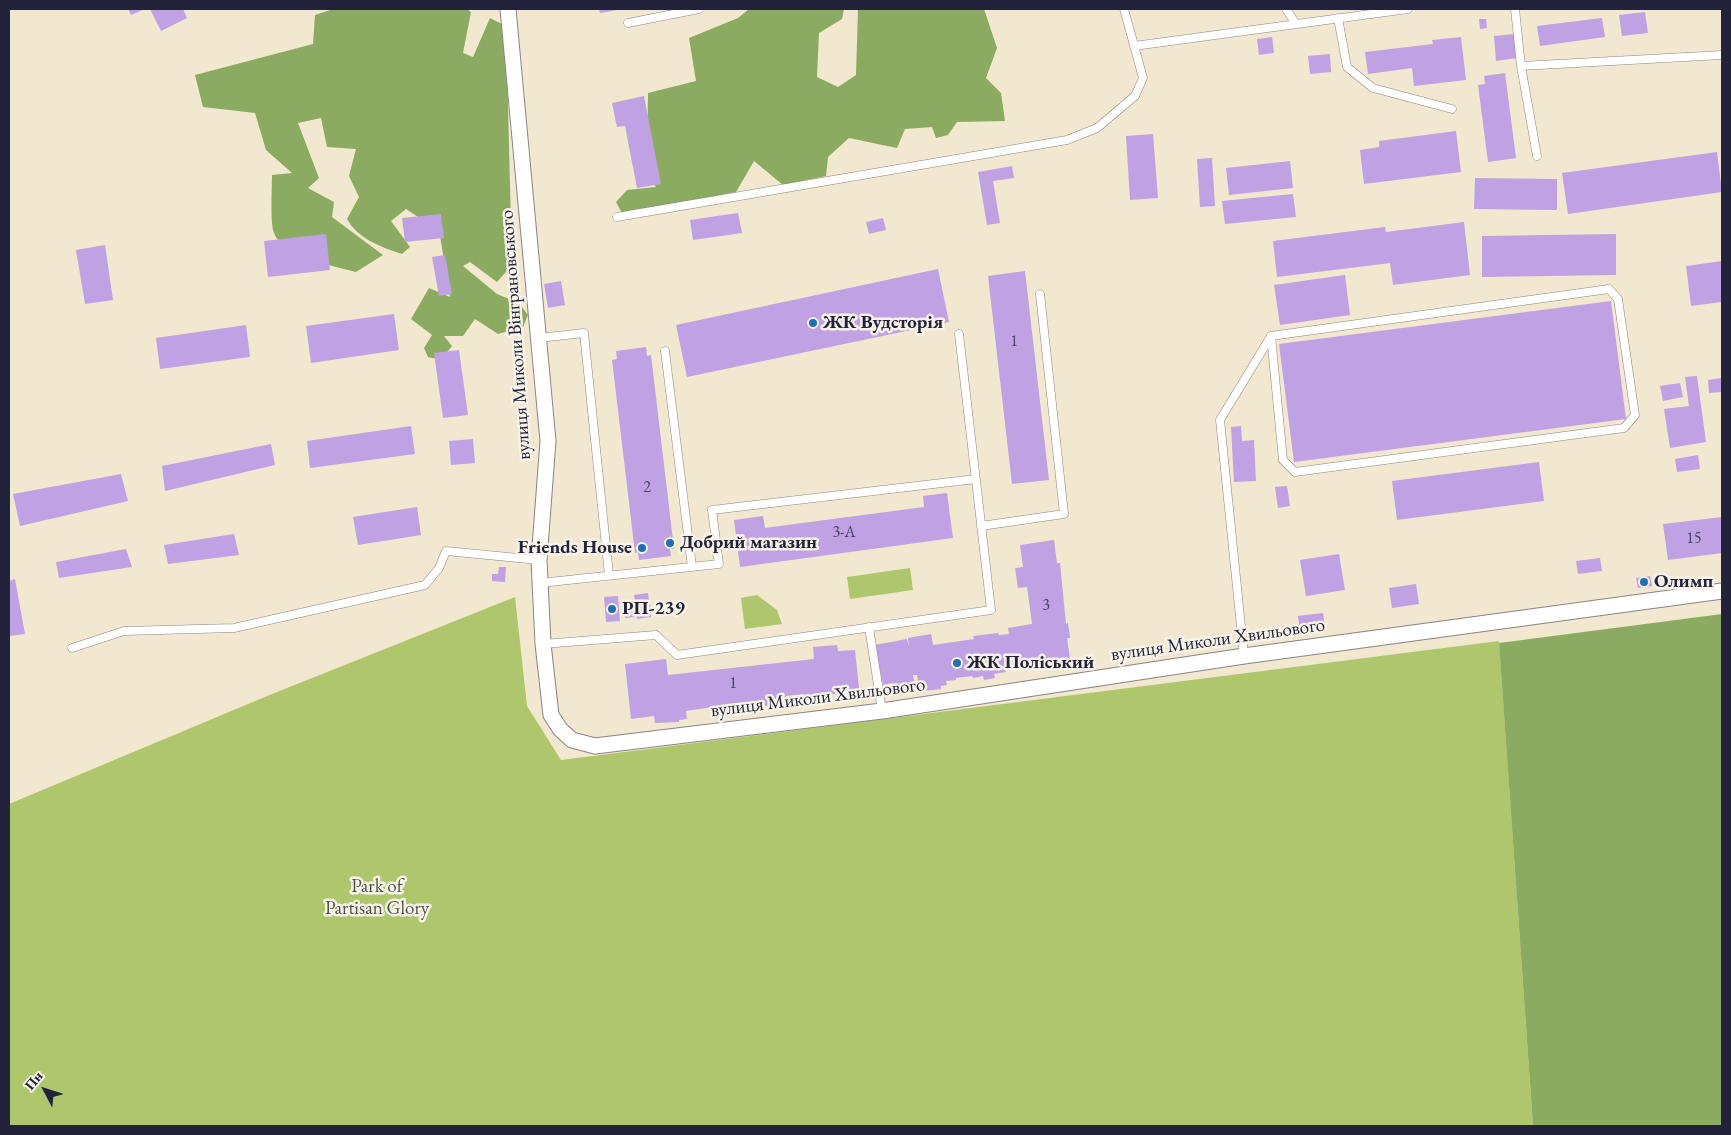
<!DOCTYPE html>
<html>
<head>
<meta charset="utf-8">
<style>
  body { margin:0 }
  #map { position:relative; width:1731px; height:1135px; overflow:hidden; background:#f2e7cf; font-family:"EB Garamond",serif }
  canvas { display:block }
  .frame { position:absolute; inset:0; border:10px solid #22223b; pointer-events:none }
  .north { position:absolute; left:20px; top:1065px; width:50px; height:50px; -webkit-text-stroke:4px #f7f3e8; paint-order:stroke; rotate:310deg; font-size:14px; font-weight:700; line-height:20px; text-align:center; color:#22223b }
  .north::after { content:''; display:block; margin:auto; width:18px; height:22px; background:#22223b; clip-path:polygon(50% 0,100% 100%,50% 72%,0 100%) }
</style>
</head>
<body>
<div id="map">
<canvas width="1731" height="1135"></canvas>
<div class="frame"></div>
<div class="north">Пн</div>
</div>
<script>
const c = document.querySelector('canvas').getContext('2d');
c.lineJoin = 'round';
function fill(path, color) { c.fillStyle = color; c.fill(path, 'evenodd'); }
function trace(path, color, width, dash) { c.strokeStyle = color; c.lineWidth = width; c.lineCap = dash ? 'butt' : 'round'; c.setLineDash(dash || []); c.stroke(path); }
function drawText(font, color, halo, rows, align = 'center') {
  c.font = font + ' "EB Garamond",serif'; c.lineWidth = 5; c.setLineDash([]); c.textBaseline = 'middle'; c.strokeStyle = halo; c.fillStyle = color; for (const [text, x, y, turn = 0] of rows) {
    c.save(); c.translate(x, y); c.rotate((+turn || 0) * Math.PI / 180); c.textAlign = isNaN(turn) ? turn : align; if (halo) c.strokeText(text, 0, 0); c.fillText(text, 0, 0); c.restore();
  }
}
fill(new Path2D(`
  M 910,568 L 913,590 L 850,599 L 847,577 Z
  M 757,595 L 777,610 L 782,624 L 745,629 L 741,598 Z
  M 515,597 L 527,706 L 561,760 L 1499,641 L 1533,1126 L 9,1126 L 9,804 L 272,694 Z`), '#afc76c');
fill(new Path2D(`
  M 333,9 L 467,9 L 471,12 L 463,53 L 473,57 L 490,18 L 506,26 L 512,265 L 497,282 L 470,262 L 463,266 L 497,294 L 519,303 L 528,315 L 523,327 L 498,334 L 475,319 L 463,336 L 444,336 L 452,346 L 441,360 L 428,357 L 424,348 L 432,335 L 411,319 L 429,288 L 450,297 L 437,217 L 421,219 L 406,209 L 391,221 L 410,247 L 402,254 C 381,247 358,239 347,219 L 359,197 L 349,176 L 356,149 L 327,147 L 321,118 L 298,123 L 319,178 L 308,188 L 334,202 L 332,217 L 383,255 L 356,272 C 337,267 281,255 274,233 C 270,223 272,189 272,175 L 292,173 L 266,150 L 255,113 L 203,107 L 195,75 L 313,44 L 315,15 Z
  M 749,9 L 844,9 L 842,19 L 819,33 L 817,77 L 838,87 L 856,75 L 858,9 L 984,9 L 997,48 L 986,78 L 1001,93 L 1005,121 L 957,122 L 948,135 L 936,138 L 932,127 L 905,129 L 897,148 L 849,138 L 828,157 L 826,176 L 783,185 L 754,161 L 736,192 L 623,215 L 616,202 L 627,190 L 656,187 L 647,173 L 648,93 L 696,81 L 689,38 L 738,18 Z
  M 1722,614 L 1722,1126 L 1533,1126 L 1499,643 Z`), '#8bac60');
fill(new Path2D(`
  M 128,9 L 145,9 L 131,15 Z
  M 150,9 L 183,9 L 187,18 L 161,31 Z
  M 599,9 L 617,9 L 617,10 L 600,13 Z
  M 1645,12 L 1648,33 L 1622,36 L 1619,15 Z
  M 1602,18 L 1605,37 L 1540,46 L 1537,26 Z
  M 1479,19 L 1486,19 L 1487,28 L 1480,29 Z
  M 1514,34 L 1517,58 L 1496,61 L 1494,36 Z
  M 1272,37 L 1274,53 L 1259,55 L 1257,39 Z
  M 1461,37 L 1466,80 L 1414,86 L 1412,68 L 1368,74 L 1365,52 L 1433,44 L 1432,40 Z
  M 1330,54 L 1331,72 L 1310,74 L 1308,56 Z
  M 1505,73 L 1516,158 L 1488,162 L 1478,85 L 1485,84 L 1484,76 Z
  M 644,96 L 661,184 L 637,188 L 625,126 L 617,127 L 612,103 Z
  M 1456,131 L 1461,172 L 1364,184 L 1360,150 L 1379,147 L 1379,141 Z
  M 1153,134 L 1158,198 L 1130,200 L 1126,136 Z
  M 1717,152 L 1722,192 L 1568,214 L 1562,173 Z
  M 1212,158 L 1215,206 L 1200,207 L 1197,159 Z
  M 1290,161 L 1293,188 L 1229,195 L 1226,168 Z
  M 1012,166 L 1014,178 L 993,181 L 1000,223 L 987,225 L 978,172 Z
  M 1475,178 L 1557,179 L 1557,210 L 1474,209 Z
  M 1293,194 L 1296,217 L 1225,224 L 1222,201 Z
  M 738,213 L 742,233 L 693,240 L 690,220 Z
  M 441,214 L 444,238 L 405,242 L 402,218 Z
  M 883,218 L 886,230 L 869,234 L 866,222 Z
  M 1464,222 L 1470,275 L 1393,285 L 1390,263 L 1277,277 L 1273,241 L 1385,227 L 1386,232 Z
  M 326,234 L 330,270 L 268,277 L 264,241 Z
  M 1616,234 L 1616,275 L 1482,277 L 1482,236 Z
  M 105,245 L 113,300 L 85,304 L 76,250 Z
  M 445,255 L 452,294 L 439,296 L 432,257 Z
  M 1722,261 L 1722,302 L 1691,306 L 1686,266 Z
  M 938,269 L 949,322 L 687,377 L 676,325 Z
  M 1025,271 L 1049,480 L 1012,484 L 988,276 Z
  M 1345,275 L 1350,315 L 1280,325 L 1274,285 Z
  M 561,281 L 565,305 L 548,308 L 544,284 Z
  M 1611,301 L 1626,419 L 1294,462 L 1279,344 Z
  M 394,314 L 399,350 L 311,363 L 306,326 Z
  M 246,325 L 250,357 L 160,369 L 156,338 Z
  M 646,347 L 647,356 L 651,355 L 674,549 L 670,549 L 671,556 L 639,560 L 638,552 L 635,553 L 612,360 L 617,359 L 616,351 Z
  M 459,350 L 468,415 L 443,418 L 434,353 Z
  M 1697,376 L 1706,442 L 1670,448 L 1664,409 L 1689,406 L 1685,377 Z
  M 1722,378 L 1722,392 L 1709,393 L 1708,380 Z
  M 1680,383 L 1683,397 L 1663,401 L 1660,386 Z
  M 411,426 L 415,454 L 310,468 L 307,441 Z
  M 1241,426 L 1242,441 L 1254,440 L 1256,481 L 1234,482 L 1231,427 Z
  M 473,439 L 475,463 L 451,465 L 449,441 Z
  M 271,444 L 275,465 L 165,491 L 162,466 Z
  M 1698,455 L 1700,469 L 1677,472 L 1675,459 Z
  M 1539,462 L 1544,501 L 1397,520 L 1392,481 Z
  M 121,474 L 128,501 L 20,526 L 13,494 Z
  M 1287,486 L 1290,506 L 1278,508 L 1275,487 Z
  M 947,493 L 953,538 L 740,567 L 734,520 L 763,516 L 765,528 L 772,527 L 924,507 L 923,496 Z
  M 417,507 L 421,535 L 358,545 L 353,517 Z
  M 1722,517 L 1722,553 L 1668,560 L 1663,524 Z
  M 234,534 L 239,555 L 168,564 L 164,545 Z
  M 1054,540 L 1057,563 L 1060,563 L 1066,624 L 1068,623 L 1070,638 L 1067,638 L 1070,659 L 1005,668 L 1006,672 L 994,674 L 995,678 L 984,680 L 983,676 L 973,678 L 972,676 L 956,678 L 956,680 L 946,681 L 947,685 L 941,686 L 941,689 L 923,691 L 922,682 L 918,682 L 917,675 L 913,675 L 915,685 L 904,687 L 905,690 L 893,692 L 892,683 L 883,685 L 878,660 L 875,660 L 875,645 L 907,639 L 909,647 L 908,638 L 931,634 L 933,645 L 974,639 L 973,636 L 998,633 L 999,635 L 1009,634 L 1008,628 L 1032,624 L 1027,587 L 1018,588 L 1015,568 L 1023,567 L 1020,545 Z
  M 126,549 L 132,567 L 59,578 L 56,562 Z
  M 1339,554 L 1345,590 L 1306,596 L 1300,560 Z
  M 1600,558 L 1602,571 L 1578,574 L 1576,561 Z
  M 499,567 L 506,567 L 505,582 L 492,581 L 492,574 L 498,574 Z
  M 1650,576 L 1652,586 L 1638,588 L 1636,578 Z
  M 15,579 L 25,634 L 9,636 L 9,581 Z
  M 1416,584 L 1419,604 L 1392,608 L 1389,588 Z
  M 648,593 L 651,617 L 637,619 L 634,595 Z
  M 618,596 L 620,621 L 606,622 L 604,597 Z
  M 633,603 L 635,617 L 625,618 L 623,604 Z
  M 1323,613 L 1325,627 L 1300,630 L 1298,616 Z
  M 837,645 L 838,651 L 855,650 L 859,688 L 839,692 L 839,688 L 835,689 L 835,694 L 829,695 L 829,698 L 820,699 L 820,696 L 804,697 L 804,694 L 786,696 L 786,699 L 773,701 L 774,704 L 765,706 L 764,702 L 724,706 L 724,711 L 714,712 L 713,707 L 686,711 L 687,719 L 679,720 L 679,722 L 655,723 L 654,716 L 631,719 L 625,664 L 666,659 L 668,675 L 814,659 L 813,647 Z`), '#c0a1e4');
const service = new Path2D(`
  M 1286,9 L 1296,24
  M 1515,9 L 1521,66 L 1537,156
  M 1338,18 L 1347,67 L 1373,88 L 1452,109
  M 628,23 L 699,9
  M 1134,46 L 1408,9
  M 1521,66 L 1722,55
  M 617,217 L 1067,140 L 1097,128 L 1135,96 L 1143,78 L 1124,9
  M 539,338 L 584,333 L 609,575
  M 665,351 L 692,567
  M 981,526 L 1064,514 L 1040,294
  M 540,583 L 719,564 L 712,510 L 976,479
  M 869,627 L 882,711
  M 543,644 L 656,635 L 677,655 L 991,610 L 959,334
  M 72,648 L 124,631 L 234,628 L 425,585 L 439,568 L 446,551 L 539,560
  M 1244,656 L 1220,420 L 1271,336 L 1609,289 L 1618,299 L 1635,415 L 1624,428 L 1295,472 L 1283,460 L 1271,336`);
const minor = new Path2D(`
  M 508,9 L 548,441 L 539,560 L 543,644 L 551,715 L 560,729 L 572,740 L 595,746 L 882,711 L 1244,656 L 1722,591`);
trace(service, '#8a8485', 9);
trace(minor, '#8a8485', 17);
trace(service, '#fff', 8);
trace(minor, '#fff', 15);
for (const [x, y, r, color] of [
  [813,323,5,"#1f6fb2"],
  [670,543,5,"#1f6fb2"],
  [642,548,5,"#1f6fb2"],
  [1644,582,5,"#1f6fb2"],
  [612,609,5,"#1f6fb2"],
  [957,663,5,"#1f6fb2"]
]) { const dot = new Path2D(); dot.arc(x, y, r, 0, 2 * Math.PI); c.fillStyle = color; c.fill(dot); trace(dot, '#f7f3e8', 2); }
drawText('16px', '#4a4265', null, [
  ["1",1014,342],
  ["2",647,488],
  ["3-А",844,533],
  ["15",1694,539],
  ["3",1046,606],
  ["1",733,684]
]);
drawText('bold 19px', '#22223b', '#f7f3e8', [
  ["ЖК Вудсторія",823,323],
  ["Добрий магазин",680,543],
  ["Friends House",632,548,"right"],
  ["Олимп",1654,582],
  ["РП-239",622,609],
  ["ЖК Поліський",967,663]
], 'left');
drawText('19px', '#22223b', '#f7f3e8', [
  ["вулиця Миколи Вінграновського",516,335,-94],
  ["вулиця Миколи Хвильового",1218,640,-8],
  ["вулиця Миколи Хвильового",818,698,-7]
]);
drawText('19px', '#4c544a', '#f7f3e8', [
  ["Park of",377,887],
  ["Partisan Glory",377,909]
]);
</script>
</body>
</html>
